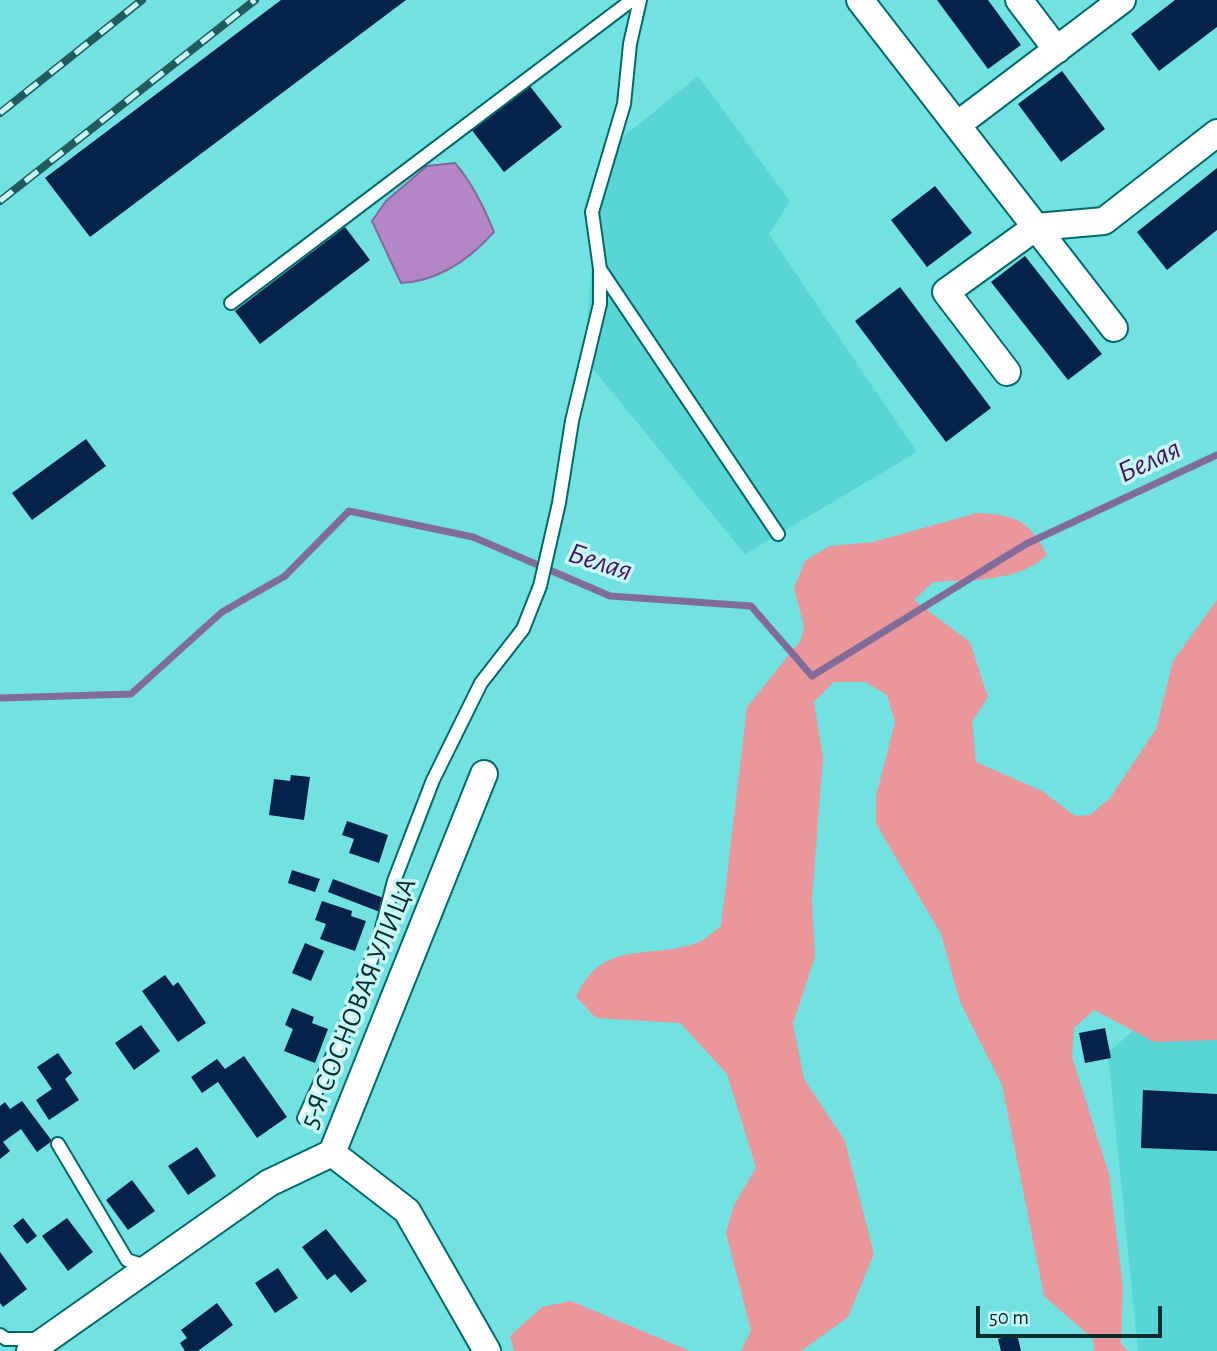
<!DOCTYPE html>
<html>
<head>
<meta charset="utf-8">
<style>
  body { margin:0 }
  #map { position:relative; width:1217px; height:1351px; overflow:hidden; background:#72e1e1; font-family:"Alegreya Sans",sans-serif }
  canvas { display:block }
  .scale { position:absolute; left:976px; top:1306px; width:186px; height:32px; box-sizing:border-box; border:4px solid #072d2d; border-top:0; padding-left:9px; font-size:21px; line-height:24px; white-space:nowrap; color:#072d2d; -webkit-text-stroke:5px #c6f8f8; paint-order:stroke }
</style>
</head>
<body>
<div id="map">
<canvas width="1217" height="1351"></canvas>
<div class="scale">50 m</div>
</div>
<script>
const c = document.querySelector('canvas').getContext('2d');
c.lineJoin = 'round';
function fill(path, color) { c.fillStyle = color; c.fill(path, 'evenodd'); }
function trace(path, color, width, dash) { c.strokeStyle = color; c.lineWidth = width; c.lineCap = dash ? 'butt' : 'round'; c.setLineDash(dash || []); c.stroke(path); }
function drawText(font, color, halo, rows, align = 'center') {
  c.font = font + ' "Alegreya Sans",sans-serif'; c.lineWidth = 7; c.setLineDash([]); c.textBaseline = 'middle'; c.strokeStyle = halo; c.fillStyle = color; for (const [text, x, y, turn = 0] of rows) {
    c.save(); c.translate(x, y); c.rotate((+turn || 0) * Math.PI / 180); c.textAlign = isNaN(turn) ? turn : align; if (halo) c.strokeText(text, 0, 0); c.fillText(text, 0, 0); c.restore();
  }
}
fill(new Path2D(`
  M 698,76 L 790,201 L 769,234 L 917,452 L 745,554 L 584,358 L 601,155 Z
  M 1217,955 L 1217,1351 L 1138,1351 L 1108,1053 Z`), '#5ad5d6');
fill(new Path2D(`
  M 977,513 C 1016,515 1029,520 1047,555 C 1020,582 969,580 933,582 L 914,600 L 970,642 L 988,697 L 972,722 L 976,762 L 1042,791 L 1075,816 L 1090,815 L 1110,798 L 1156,729 L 1173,661 L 1217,600 L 1217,1040 L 1154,1042 L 1094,1010 L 1074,1028 L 1072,1057 L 1109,1174 L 1123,1287 L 1121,1344 L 1128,1351 L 1094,1351 L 1093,1339 L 1044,1296 L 1002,1085 L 960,1002 L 941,934 L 876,824 L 876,796 L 895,722 L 887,695 L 865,682 L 834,682 L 814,702 L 823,757 L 812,900 L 815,957 L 793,1024 L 804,1079 L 845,1141 L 874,1254 L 848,1317 L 801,1351 L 741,1351 L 751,1331 L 726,1233 L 734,1205 L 756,1168 L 727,1074 L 680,1023 L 596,1018 L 576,997 C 603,937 649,961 699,942 C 706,939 714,931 721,926 L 747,707 L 801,640 L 804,626 L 794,588 L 805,561 L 829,546 L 873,542 Z
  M 571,1301 L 690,1351 L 514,1351 L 510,1336 L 542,1307 Z`), '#ea979c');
const water = new Path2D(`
  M 455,163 C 473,184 484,207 494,232 C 469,260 439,281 401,283 L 372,221 L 386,201 L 427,166 Z`);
fill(water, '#b486c7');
trace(water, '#806b99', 2);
trace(new Path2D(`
  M 0,698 L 131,694 L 222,612 L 285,576 L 349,511 L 473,537 L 610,596 L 751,606 L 812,676 L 1026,544 L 1217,455`), '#806b99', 7);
fill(new Path2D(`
  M 281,0 L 406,0 L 90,237 L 45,178 Z
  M 937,0 L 988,0 L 1021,45 L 988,69 Z
  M 1175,0 L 1217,0 L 1217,27 L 1159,71 L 1131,34 Z
  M 1062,71 L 1105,129 L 1061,162 L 1018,104 Z
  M 529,85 L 562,127 L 504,172 L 471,129 Z
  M 1217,168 L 1217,230 L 1167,270 L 1137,232 Z
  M 935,186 L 972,233 L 927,267 L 891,220 Z
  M 345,227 L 370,260 L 260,344 L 235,311 Z
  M 1025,256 L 1102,354 L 1068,380 L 991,282 Z
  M 900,287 L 991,408 L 946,442 L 855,321 Z
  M 86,439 L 106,466 L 32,520 L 12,493 Z
  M 291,775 L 310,777 L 304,820 L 269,815 L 274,779 L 290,781 Z
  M 347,821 L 388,835 L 379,863 L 349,853 L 354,839 L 342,835 Z
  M 292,870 L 320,879 L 315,892 L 288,883 Z
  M 333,879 L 386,899 L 380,912 L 328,892 Z
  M 322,901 L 352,911 L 351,916 L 366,921 L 355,951 L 320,939 L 326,924 L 315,920 Z
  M 305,943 L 324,951 L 311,981 L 292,973 Z
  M 165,975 L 173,986 L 178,982 L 206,1023 L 178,1042 L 142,991 Z
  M 292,1008 L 314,1017 L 312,1023 L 328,1029 L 315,1063 L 284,1051 L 293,1029 L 285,1025 Z
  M 141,1025 L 160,1051 L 134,1070 L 115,1043 Z
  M 1105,1028 L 1111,1058 L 1085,1063 L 1079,1033 Z
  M 58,1053 L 72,1073 L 65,1079 L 79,1100 L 49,1120 L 36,1100 L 52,1089 L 37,1067 Z
  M 244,1056 L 287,1117 L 257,1138 L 218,1082 L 202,1093 L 191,1077 L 217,1059 L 225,1069 Z
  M 1143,1090 L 1217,1094 L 1217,1151 L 1141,1148 Z
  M 22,1101 L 52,1141 L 37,1152 L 21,1129 L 3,1142 L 10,1151 L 0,1159 L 0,1106 L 5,1102 L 10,1109 Z
  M 197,1147 L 216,1176 L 188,1195 L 168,1166 Z
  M 132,1180 L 155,1211 L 128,1230 L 106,1200 Z
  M 23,1218 L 37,1236 L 27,1244 L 13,1226 Z
  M 67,1218 L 93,1252 L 68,1271 L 42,1236 Z
  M 326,1229 L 367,1281 L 351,1293 L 335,1274 L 327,1280 L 302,1247 Z
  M 0,1252 L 27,1289 L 3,1307 L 0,1303 Z
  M 278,1268 L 298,1298 L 275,1313 L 255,1283 Z
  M 217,1303 L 233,1325 L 198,1351 L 185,1351 L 180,1343 L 187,1338 L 181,1330 Z
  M 1017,1334 L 1021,1351 L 1001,1351 L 998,1339 Z`), '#03234a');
const service = new Path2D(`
  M 640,0 L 630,44 L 624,104 L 592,212 L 600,269 L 778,534
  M 231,303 L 632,0
  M 304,1118 L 342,1035 L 379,940 L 394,881 L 433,780 L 481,683 L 523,629 L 540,586 L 559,503 L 572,421 L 600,304 L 600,269
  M 58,1144 L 127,1260 L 148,1267
  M 0,1335 L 6,1339 L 41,1339`);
const minor = new Path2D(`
  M 860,0 L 1114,328
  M 1019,0 L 1057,50
  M 957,125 L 1122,0
  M 1007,372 L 946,292 L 1036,227 L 1104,221 L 1217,133
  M 332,1153 L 407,1211 L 487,1351
  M 30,1351 L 269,1183 L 332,1153 L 484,774`);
trace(service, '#006a6b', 16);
trace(minor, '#006a6b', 30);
trace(service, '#fff', 12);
trace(minor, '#fff', 26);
const rail = new Path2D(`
  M 0,113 L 142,0
  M 0,201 L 255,0`);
trace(rail, '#225b5b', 8);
trace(rail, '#c6f8f8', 5, [16]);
drawText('28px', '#072d2d', '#c6f8f8', [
  ["5-Я СОСНОВАЯ УЛИЦА",358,1003,-68]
]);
drawText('italic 30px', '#4a0f5e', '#c6f8f8', [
  ["Белая",1149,461,-25],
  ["Белая",600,562,18]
]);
</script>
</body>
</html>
